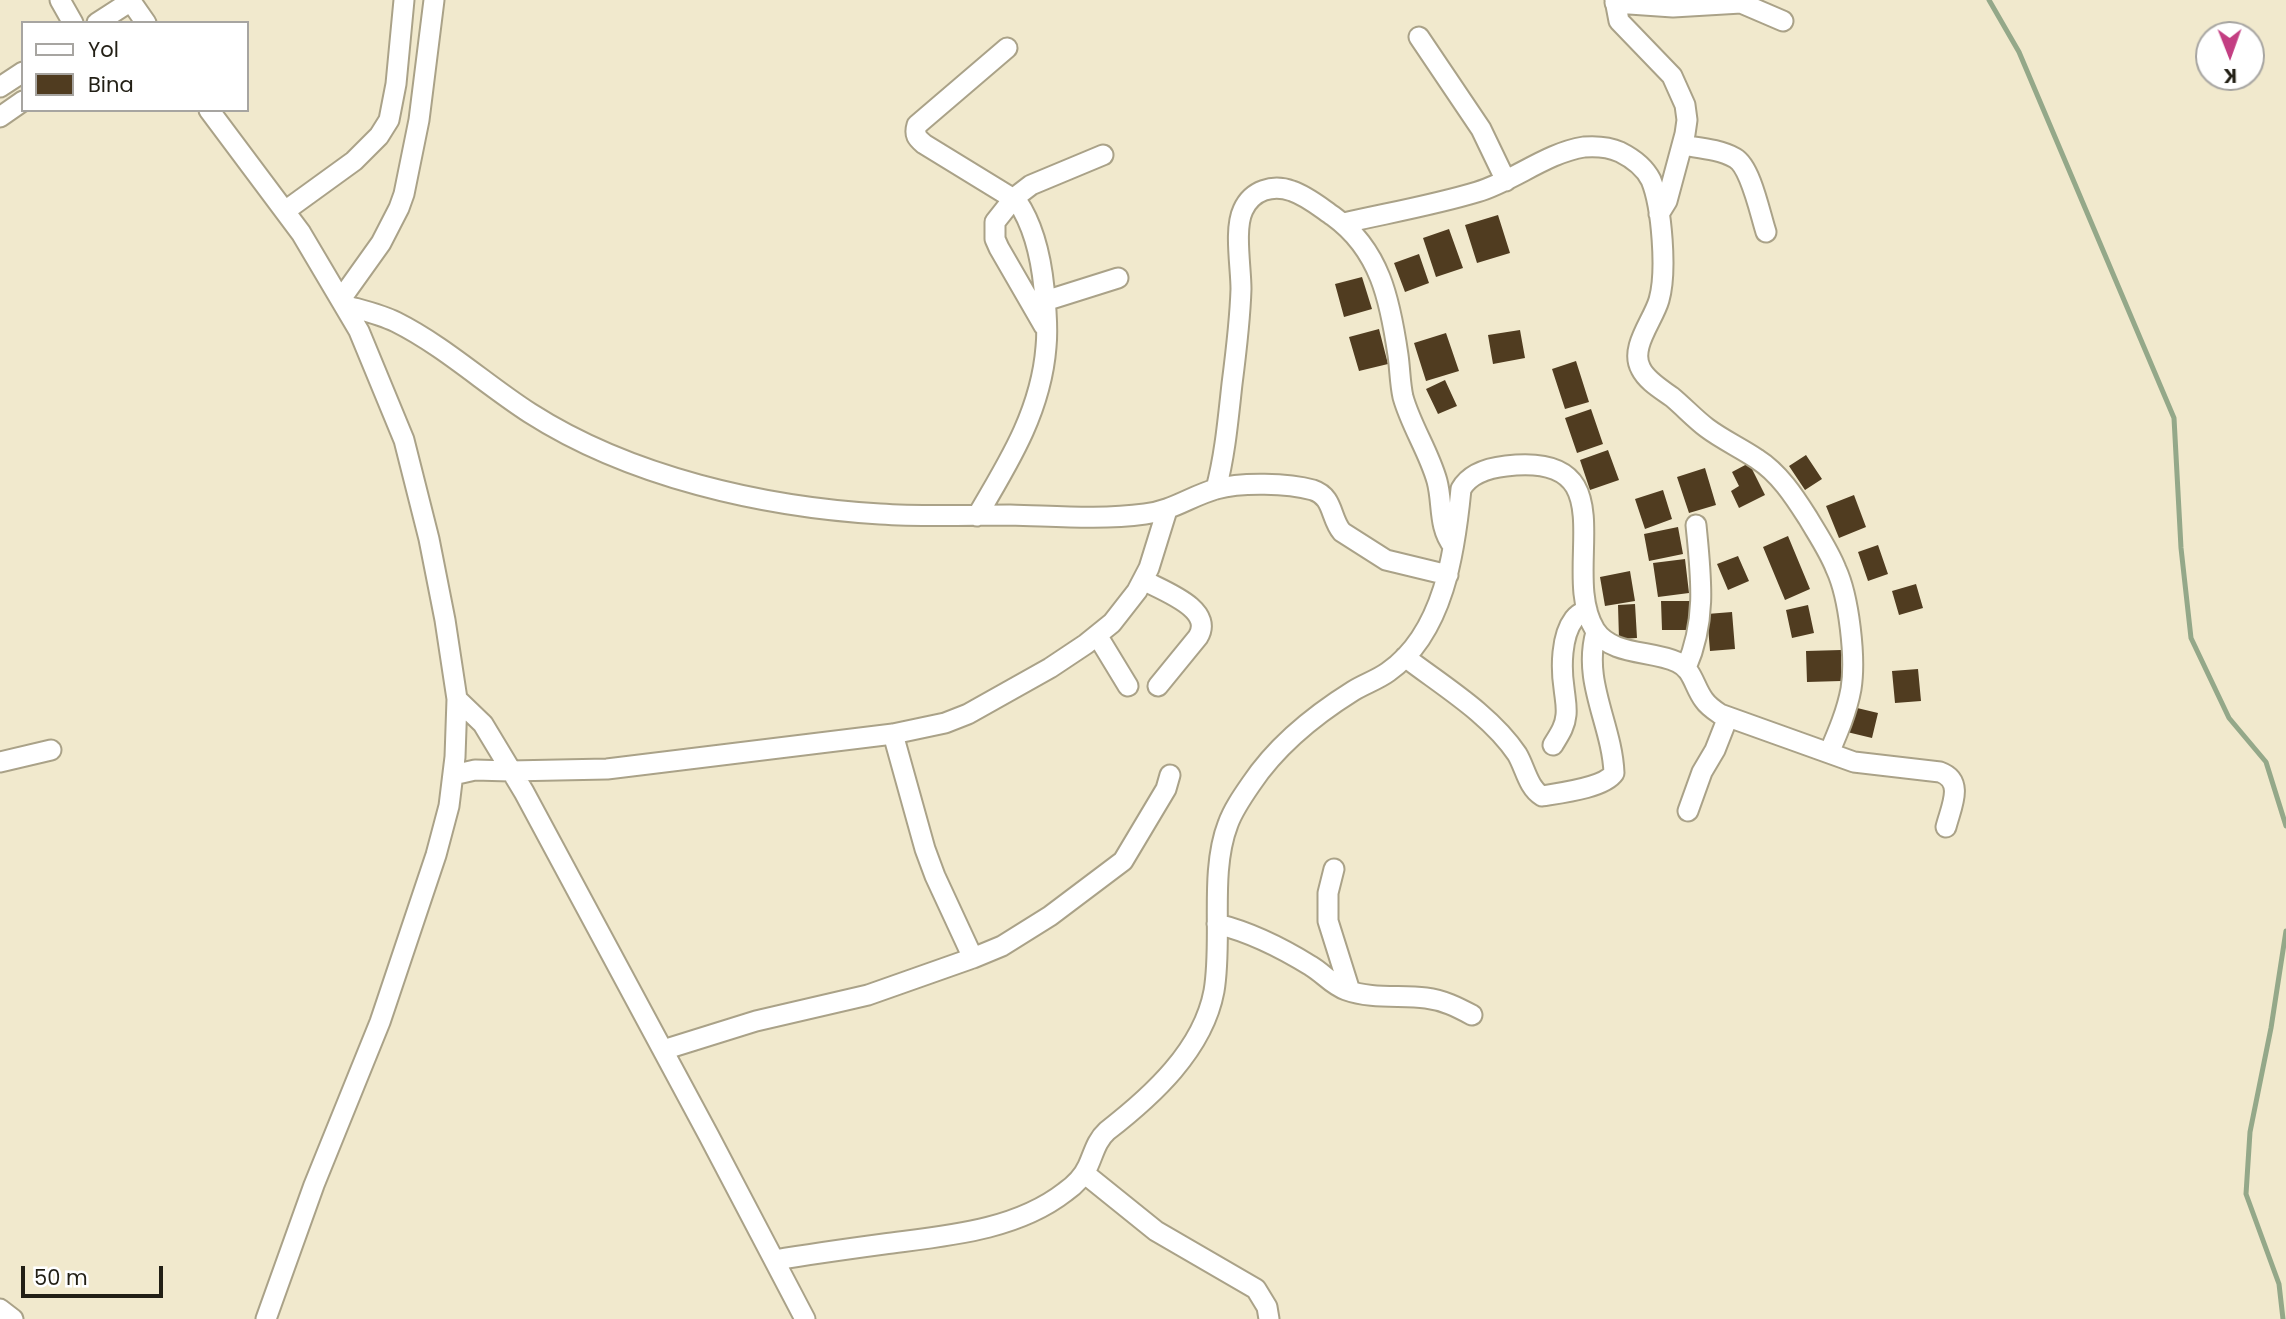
<!DOCTYPE html>
<html>
<head>
<meta charset="utf-8">
<style>
  body { margin:0 }
  #map { position:relative; width:2286px; height:1319px; overflow:hidden; background:#f1e9cd; font-family:Poppins,sans-serif }
  canvas { display:block }
  .legend { position:absolute; left:21px; top:21px; width:228px; height:91px; box-sizing:border-box; background:#fff; border:2px solid #a7a5a1; margin:0; padding:9px 12px; list-style:none; font-size:21px; color:#221f15 }
  .legend li { display:flex; align-items:center; gap:14px; height:35px }
  .legend b { width:35px; border:2px solid #a7a5a1 }
  .north { position:absolute; left:2195px; top:21px; width:70px; height:70px; box-sizing:border-box; background:#fff; border:2px solid #a7a5a1; border-radius:50%; rotate:179deg; font-size:19px; font-weight:700; line-height:28px; text-align:center; color:#221f15 }
  .north::after { content:''; display:block; margin:auto; width:24px; height:32px; background:#c33e82; clip-path:polygon(50% 0,100% 100%,50% 72%,0 100%) }
  .scale { position:absolute; left:21px; top:1266px; width:142px; height:32px; box-sizing:border-box; border:4px solid #221f15; border-top:0; padding-left:9px; font-size:21px; line-height:24px; white-space:nowrap; color:#221f15; -webkit-text-stroke:5px #fff; paint-order:stroke }
</style>
</head>
<body>
<div id="map">
<canvas width="2286" height="1319"></canvas>
<ul class="legend">
<li><b style="height:9px;background:#fff"></b>Yol</li>
<li><b style="height:19px;background:#503c20"></b>Bina</li>
</ul>
<div class="north">K</div>
<div class="scale">50 m</div>
</div>
<script>
const c = document.querySelector('canvas').getContext('2d');
c.lineJoin = 'round';
function trace(path, color, width, dash) { c.strokeStyle = color; c.lineWidth = width; c.lineCap = dash ? 'butt' : 'round'; c.setLineDash(dash || []); c.stroke(path); }
function fill(path, color) { c.fillStyle = color; c.fill(path, 'evenodd'); }
trace(new Path2D(`
  M 1989,0 L 2019,52 L 2174,418 L 2181,548 L 2191,638 L 2229,718 L 2266,762 L 2286,826
  M 2283,1319 L 2279,1284 L 2246,1194 L 2250,1132 L 2271,1028 L 2286,931`), '#94a889', 5);
fill(new Path2D(`
  M 1498,215 L 1510,253 L 1477,263 L 1465,225 Z
  M 1449,229 L 1463,268 L 1436,277 L 1423,238 Z
  M 1419,254 L 1429,283 L 1405,292 L 1394,263 Z
  M 1362,277 L 1372,309 L 1344,317 L 1335,284 Z
  M 1379,329 L 1388,364 L 1359,371 L 1349,337 Z
  M 1520,330 L 1525,358 L 1493,364 L 1488,335 Z
  M 1446,333 L 1459,371 L 1426,381 L 1414,343 Z
  M 1576,361 L 1589,402 L 1565,409 L 1552,369 Z
  M 1445,380 L 1457,406 L 1438,414 L 1426,389 Z
  M 1591,409 L 1603,444 L 1577,453 L 1565,418 Z
  M 1608,450 L 1619,480 L 1590,490 L 1580,460 Z
  M 1806,455 L 1822,479 L 1805,490 L 1789,466 Z
  M 1749,463 L 1765,495 L 1739,508 L 1731,491 L 1739,486 L 1732,472 Z
  M 1705,468 L 1716,505 L 1689,513 L 1677,477 Z
  M 1663,490 L 1672,519 L 1645,529 L 1635,499 Z
  M 1854,495 L 1866,527 L 1839,538 L 1826,506 Z
  M 1678,527 L 1683,554 L 1649,561 L 1644,534 Z
  M 1788,536 L 1810,589 L 1785,600 L 1763,547 Z
  M 1878,545 L 1888,574 L 1868,581 L 1858,552 Z
  M 1738,556 L 1749,581 L 1728,590 L 1717,564 Z
  M 1685,559 L 1689,593 L 1658,597 L 1653,563 Z
  M 1630,571 L 1635,601 L 1605,606 L 1600,577 Z
  M 1916,584 L 1923,608 L 1899,615 L 1892,591 Z
  M 1661,601 L 1690,601 L 1690,630 L 1662,630 Z
  M 1635,604 L 1637,638 L 1619,639 L 1618,605 Z
  M 1808,605 L 1814,633 L 1792,638 L 1786,610 Z
  M 1732,612 L 1735,649 L 1710,651 L 1707,614 Z
  M 1841,650 L 1841,681 L 1807,682 L 1806,651 Z
  M 1918,669 L 1921,701 L 1895,703 L 1892,671 Z
  M 1853,707 L 1878,713 L 1872,738 L 1847,732 Z`), '#503c20');
const minor = new Path2D(`
  M 60,0 L 73,23
  M 130,0 L 146,23
  M 1615,0 L 1619,21 L 1672,76 L 1685,105 L 1687,120 L 1685,134 L 1667,201 L 1659,214
  M 1615,3 L 1673,7 L 1741,3 L 1783,21
  M 97,23 L 131,1
  M 1419,37 L 1481,129 L 1506,181
  M 0,87 L 23,72
  M 209,110 L 301,233 L 359,331 L 404,440 L 429,539 L 445,620 L 457,699 L 455,757 L 449,806 L 436,855 L 380,1022 L 314,1185 L 266,1319
  M 0,117 L 23,101
  M 1682,145 C 1699,148 1719,149 1735,158 C 1751,167 1760,214 1766,232
  M 285,211 L 354,161 L 379,136 L 389,120 L 396,84 L 404,0
  M 1344,223 C 1388,213 1434,205 1477,192 C 1514,181 1546,153 1584,147 C 1597,146 1609,147 1620,152 C 1632,158 1645,168 1651,180 C 1662,207 1667,272 1659,300 C 1653,321 1629,348 1641,369 C 1647,381 1661,389 1672,397 C 1684,407 1695,419 1707,428 C 1723,440 1741,448 1757,459 C 1779,473 1794,496 1808,518 C 1818,535 1829,551 1836,569 C 1849,597 1856,658 1851,689 C 1847,711 1838,732 1829,753
  M 341,299 L 381,243 L 399,208 L 404,194 L 419,120 L 434,0
  M 1045,301 L 1118,278
  M 344,305 C 361,310 380,314 396,322 C 444,346 485,384 530,413 C 630,477 763,507 880,514 C 923,517 967,515 1010,515 C 1055,516 1100,520 1145,514 C 1172,511 1191,496 1216,489 C 1241,482 1288,483 1313,490 C 1334,497 1330,518 1342,532 L 1386,560 L 1448,575
  M 1044,326 L 999,248 L 995,239 L 995,222 L 1014,198 L 1031,185 L 1103,155
  M 1216,489 C 1225,455 1228,420 1232,384 C 1236,353 1240,321 1241,289 C 1241,267 1234,229 1243,210 C 1252,190 1273,184 1292,191 C 1307,196 1320,207 1333,216 C 1380,250 1390,300 1398,355 C 1400,369 1400,384 1403,397 C 1411,426 1429,452 1437,481 C 1443,503 1438,527 1453,546
  M 977,516 C 1009,462 1041,411 1046,347 C 1048,328 1046,307 1044,288 C 1041,258 1034,226 1017,201 L 924,144 C 917,138 914,135 917,125 L 1007,48
  M 1143,580 C 1163,591 1215,609 1198,637 L 1158,686
  M 1097,635 L 1128,686
  M 1405,657 C 1443,686 1490,714 1517,754 C 1525,767 1528,788 1542,796 C 1560,793 1604,788 1614,773 C 1612,724 1582,682 1596,632
  M 1686,668 C 1707,620 1701,576 1696,525
  M 457,699 L 483,724 L 524,792 L 709,1136 L 805,1319
  M 893,734 L 925,849 L 935,876 L 973,958
  M 1553,745 C 1559,735 1565,727 1566,715 C 1567,706 1565,698 1564,688 C 1561,668 1561,636 1574,619 C 1577,615 1582,612 1587,610
  M 0,762 L 51,750
  M 453,775 L 475,770 L 510,771 L 607,769 L 893,734 L 945,723 L 968,714 L 1050,668 L 1086,644 L 1112,623 L 1137,591 L 1149,568 L 1167,510
  M 1688,811 L 1702,772 L 1715,750 L 1728,717
  M 1334,869 L 1328,893 L 1328,921 L 1350,991
  M 1217,924 C 1250,932 1282,948 1311,966 C 1323,973 1332,985 1346,990 C 1371,999 1400,995 1426,998 C 1443,1000 1457,1007 1472,1015
  M 663,1050 L 756,1021 L 868,995 L 973,958 L 1002,946 L 1050,916 L 1123,861 L 1166,789 L 1170,775
  M 1084,1173 L 1156,1231 L 1256,1289 L 1267,1307 L 1269,1319
  M 775,1260 C 811,1254 847,1249 884,1244 C 944,1236 1015,1231 1065,1192 C 1075,1185 1083,1177 1088,1166 C 1094,1153 1096,1141 1107,1131 C 1152,1096 1203,1050 1214,991 C 1223,939 1209,873 1228,824 C 1233,810 1242,797 1251,784 C 1277,745 1313,716 1353,691 C 1364,684 1377,680 1388,672 C 1444,633 1455,551 1461,489 C 1470,473 1488,468 1506,466 C 1631,451 1558,570 1595,630 C 1612,656 1651,650 1677,662 C 1693,669 1694,687 1704,700 C 1708,706 1714,710 1720,714 L 1854,762 L 1940,772 C 1965,781 1951,807 1946,827
  M 0,1309 L 13,1319`);
trace(minor, '#aaa288', 23);
trace(minor, '#fff', 19);
</script>
</body>
</html>
